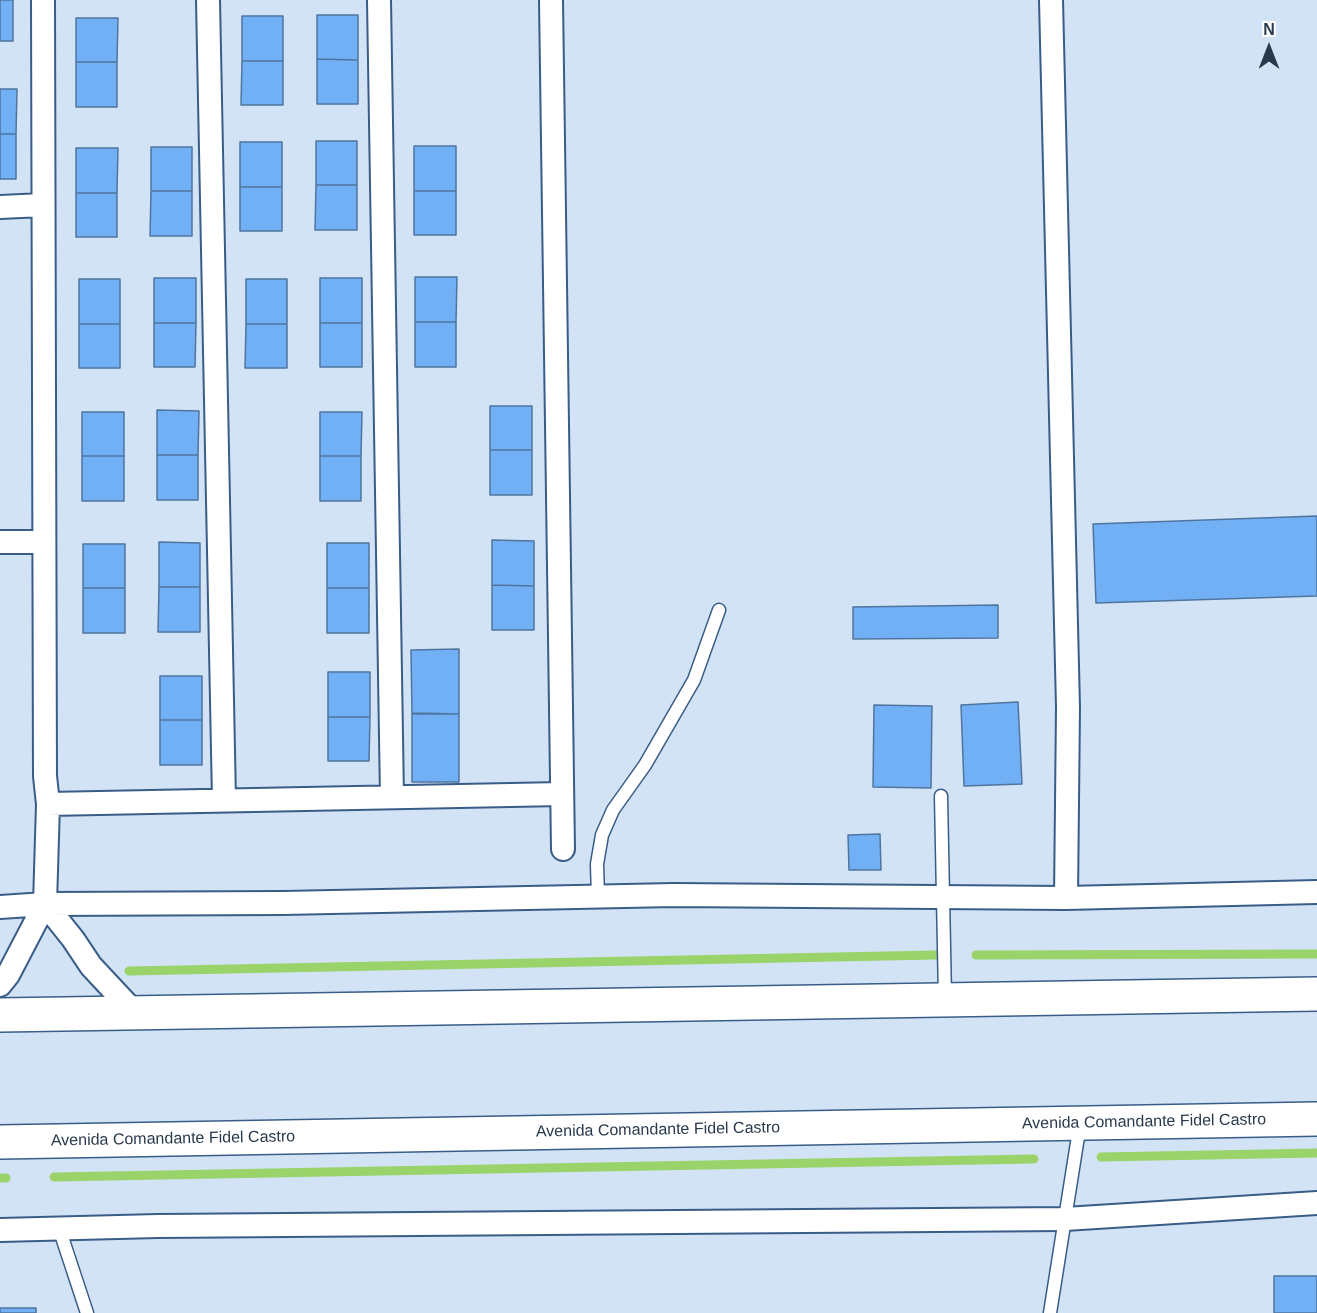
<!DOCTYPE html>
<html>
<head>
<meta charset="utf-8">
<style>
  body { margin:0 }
  #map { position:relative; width:1317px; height:1313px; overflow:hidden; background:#d2e3f6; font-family:Arial,sans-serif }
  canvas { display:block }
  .north { position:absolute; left:1239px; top:18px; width:60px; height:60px; -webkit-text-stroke:4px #fff; paint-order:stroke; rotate:0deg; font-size:16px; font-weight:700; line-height:24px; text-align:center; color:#29394c }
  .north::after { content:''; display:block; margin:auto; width:21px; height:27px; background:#29394c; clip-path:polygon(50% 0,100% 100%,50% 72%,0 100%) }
</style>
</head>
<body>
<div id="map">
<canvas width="1317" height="1313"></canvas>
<div class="north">N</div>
</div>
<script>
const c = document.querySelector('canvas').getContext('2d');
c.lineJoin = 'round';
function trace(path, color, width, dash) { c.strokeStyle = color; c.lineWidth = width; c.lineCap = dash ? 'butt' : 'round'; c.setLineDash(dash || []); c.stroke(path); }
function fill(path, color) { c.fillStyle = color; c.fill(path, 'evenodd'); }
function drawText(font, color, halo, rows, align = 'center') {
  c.font = font + ' Arial,sans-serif'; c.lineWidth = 4.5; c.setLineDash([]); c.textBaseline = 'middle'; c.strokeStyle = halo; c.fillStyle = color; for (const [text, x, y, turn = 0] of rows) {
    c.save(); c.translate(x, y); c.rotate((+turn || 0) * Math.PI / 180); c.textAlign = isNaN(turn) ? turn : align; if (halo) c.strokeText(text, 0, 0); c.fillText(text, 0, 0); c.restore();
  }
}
trace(new Path2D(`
  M 976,955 L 1317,954
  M 129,971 L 936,955
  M 1101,1157 L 1317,1153
  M 54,1177 L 1034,1159
  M 0,1178 L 6,1178`), '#9ad369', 9);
const building = new Path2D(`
  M 0,0 L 13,0 L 13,41 L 0,41 Z
  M 317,15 L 358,15 L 358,60 L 317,59 Z
  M 242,16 L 283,16 L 283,61 L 242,61 Z
  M 76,18 L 118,18 L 117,62 L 76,62 Z
  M 317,59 L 358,60 L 358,104 L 317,104 Z
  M 242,61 L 283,61 L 283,105 L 241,105 Z
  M 76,62 L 117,62 L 117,107 L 76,107 Z
  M 0,89 L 17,89 L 16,134 L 0,134 Z
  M 0,134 L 16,134 L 16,179 L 0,179 Z
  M 316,141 L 357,141 L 357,185 L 316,185 Z
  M 240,142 L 282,142 L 282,187 L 240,187 Z
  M 414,146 L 456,146 L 456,191 L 414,191 Z
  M 151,147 L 192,147 L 192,191 L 151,191 Z
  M 76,148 L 118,148 L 117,193 L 76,193 Z
  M 316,185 L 357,185 L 357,230 L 315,230 Z
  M 240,187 L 282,187 L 282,231 L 240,231 Z
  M 151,191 L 192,191 L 192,236 L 150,236 Z
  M 414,191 L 456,191 L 456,235 L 414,235 Z
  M 76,193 L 117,193 L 117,237 L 76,237 Z
  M 415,277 L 457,277 L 456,322 L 415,322 Z
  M 154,278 L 196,278 L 196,323 L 154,323 Z
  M 320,278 L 362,278 L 362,323 L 320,323 Z
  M 79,279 L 120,279 L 120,324 L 79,324 Z
  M 246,279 L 287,279 L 287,324 L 246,324 Z
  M 415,322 L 456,322 L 456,367 L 415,367 Z
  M 154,323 L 196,323 L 195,367 L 154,367 Z
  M 320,323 L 362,323 L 362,367 L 320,367 Z
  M 79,324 L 120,324 L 120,368 L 79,368 Z
  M 246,324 L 287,324 L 287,368 L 245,368 Z
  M 490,406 L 532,406 L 532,450 L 490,450 Z
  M 157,410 L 199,411 L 198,455 L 157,455 Z
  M 82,412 L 124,412 L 124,456 L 82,456 Z
  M 320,412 L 362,412 L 361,456 L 320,456 Z
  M 490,450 L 532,450 L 532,495 L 490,495 Z
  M 157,455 L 198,455 L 198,500 L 157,500 Z
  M 82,456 L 124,456 L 124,501 L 82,501 Z
  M 320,456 L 361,456 L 361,501 L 320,501 Z
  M 1317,516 L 1317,596 L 1096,603 L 1093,524 Z
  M 492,540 L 534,541 L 534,586 L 492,585 Z
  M 159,542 L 200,543 L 200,587 L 159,587 Z
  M 327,543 L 369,543 L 369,588 L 327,588 Z
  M 83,544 L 125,544 L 125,588 L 83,588 Z
  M 492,585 L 534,586 L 534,630 L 492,630 Z
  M 159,587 L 200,587 L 200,632 L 158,632 Z
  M 83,588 L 125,588 L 125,633 L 83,633 Z
  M 327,588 L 369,588 L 369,633 L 327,633 Z
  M 998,605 L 998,638 L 853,639 L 853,607 Z
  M 459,649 L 459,714 L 412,714 L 411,650 Z
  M 328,672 L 370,672 L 370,717 L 328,717 Z
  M 160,676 L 202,676 L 202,720 L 160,720 Z
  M 1018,702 L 1022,784 L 964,786 L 961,705 Z
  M 874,705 L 932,706 L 931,788 L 873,787 Z
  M 412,713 L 459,714 L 459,782 L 412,782 Z
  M 328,717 L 370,717 L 369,761 L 328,761 Z
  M 160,720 L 202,720 L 202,765 L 160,765 Z
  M 880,834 L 881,870 L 849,870 L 848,835 Z
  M 1274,1276 L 1317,1276 L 1317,1313 L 1274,1313 Z
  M 0,1308 L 36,1308 L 36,1313 L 0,1313 Z`);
fill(building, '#72b0f5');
trace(building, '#4f759f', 1.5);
const service = new Path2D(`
  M 941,796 L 945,998
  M 598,897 L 597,864 L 602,835 L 613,810 L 645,765 L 694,680 L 719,610
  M 59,1228 L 87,1313
  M 1050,1313 L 1080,1124`);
const minor = new Path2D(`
  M 208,0 L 224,800
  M 379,0 L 392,797
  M 551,0 L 563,849
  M 1051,0 L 1068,707 L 1066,898
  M 0,207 L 43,205
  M 0,542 L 44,542
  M 48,804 L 562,794
  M 45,904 L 73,939 L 91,966 L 134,1012
  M 0,907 L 45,904 L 283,903 L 674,895 L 1066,898 L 1317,892
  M 0,985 L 8,975 L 45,904 L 48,804 L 45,776 L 43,0
  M 0,1230 L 158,1226 L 1065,1219 L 1317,1203`);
const motorway = new Path2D(`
  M 0,1015 L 1317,994
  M 0,1142 L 1317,1119`);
trace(service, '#395d86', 15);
trace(minor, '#395d86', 26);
trace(motorway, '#395d86', 36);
trace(service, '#fff', 12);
trace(minor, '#fff', 22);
trace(motorway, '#fff', 33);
drawText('16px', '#29394c', '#fff', [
  ["Avenida Comandante Fidel Castro",1144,1122,-1],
  ["Avenida Comandante Fidel Castro",658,1130,-1],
  ["Avenida Comandante Fidel Castro",173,1139,-1]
]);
</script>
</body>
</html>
